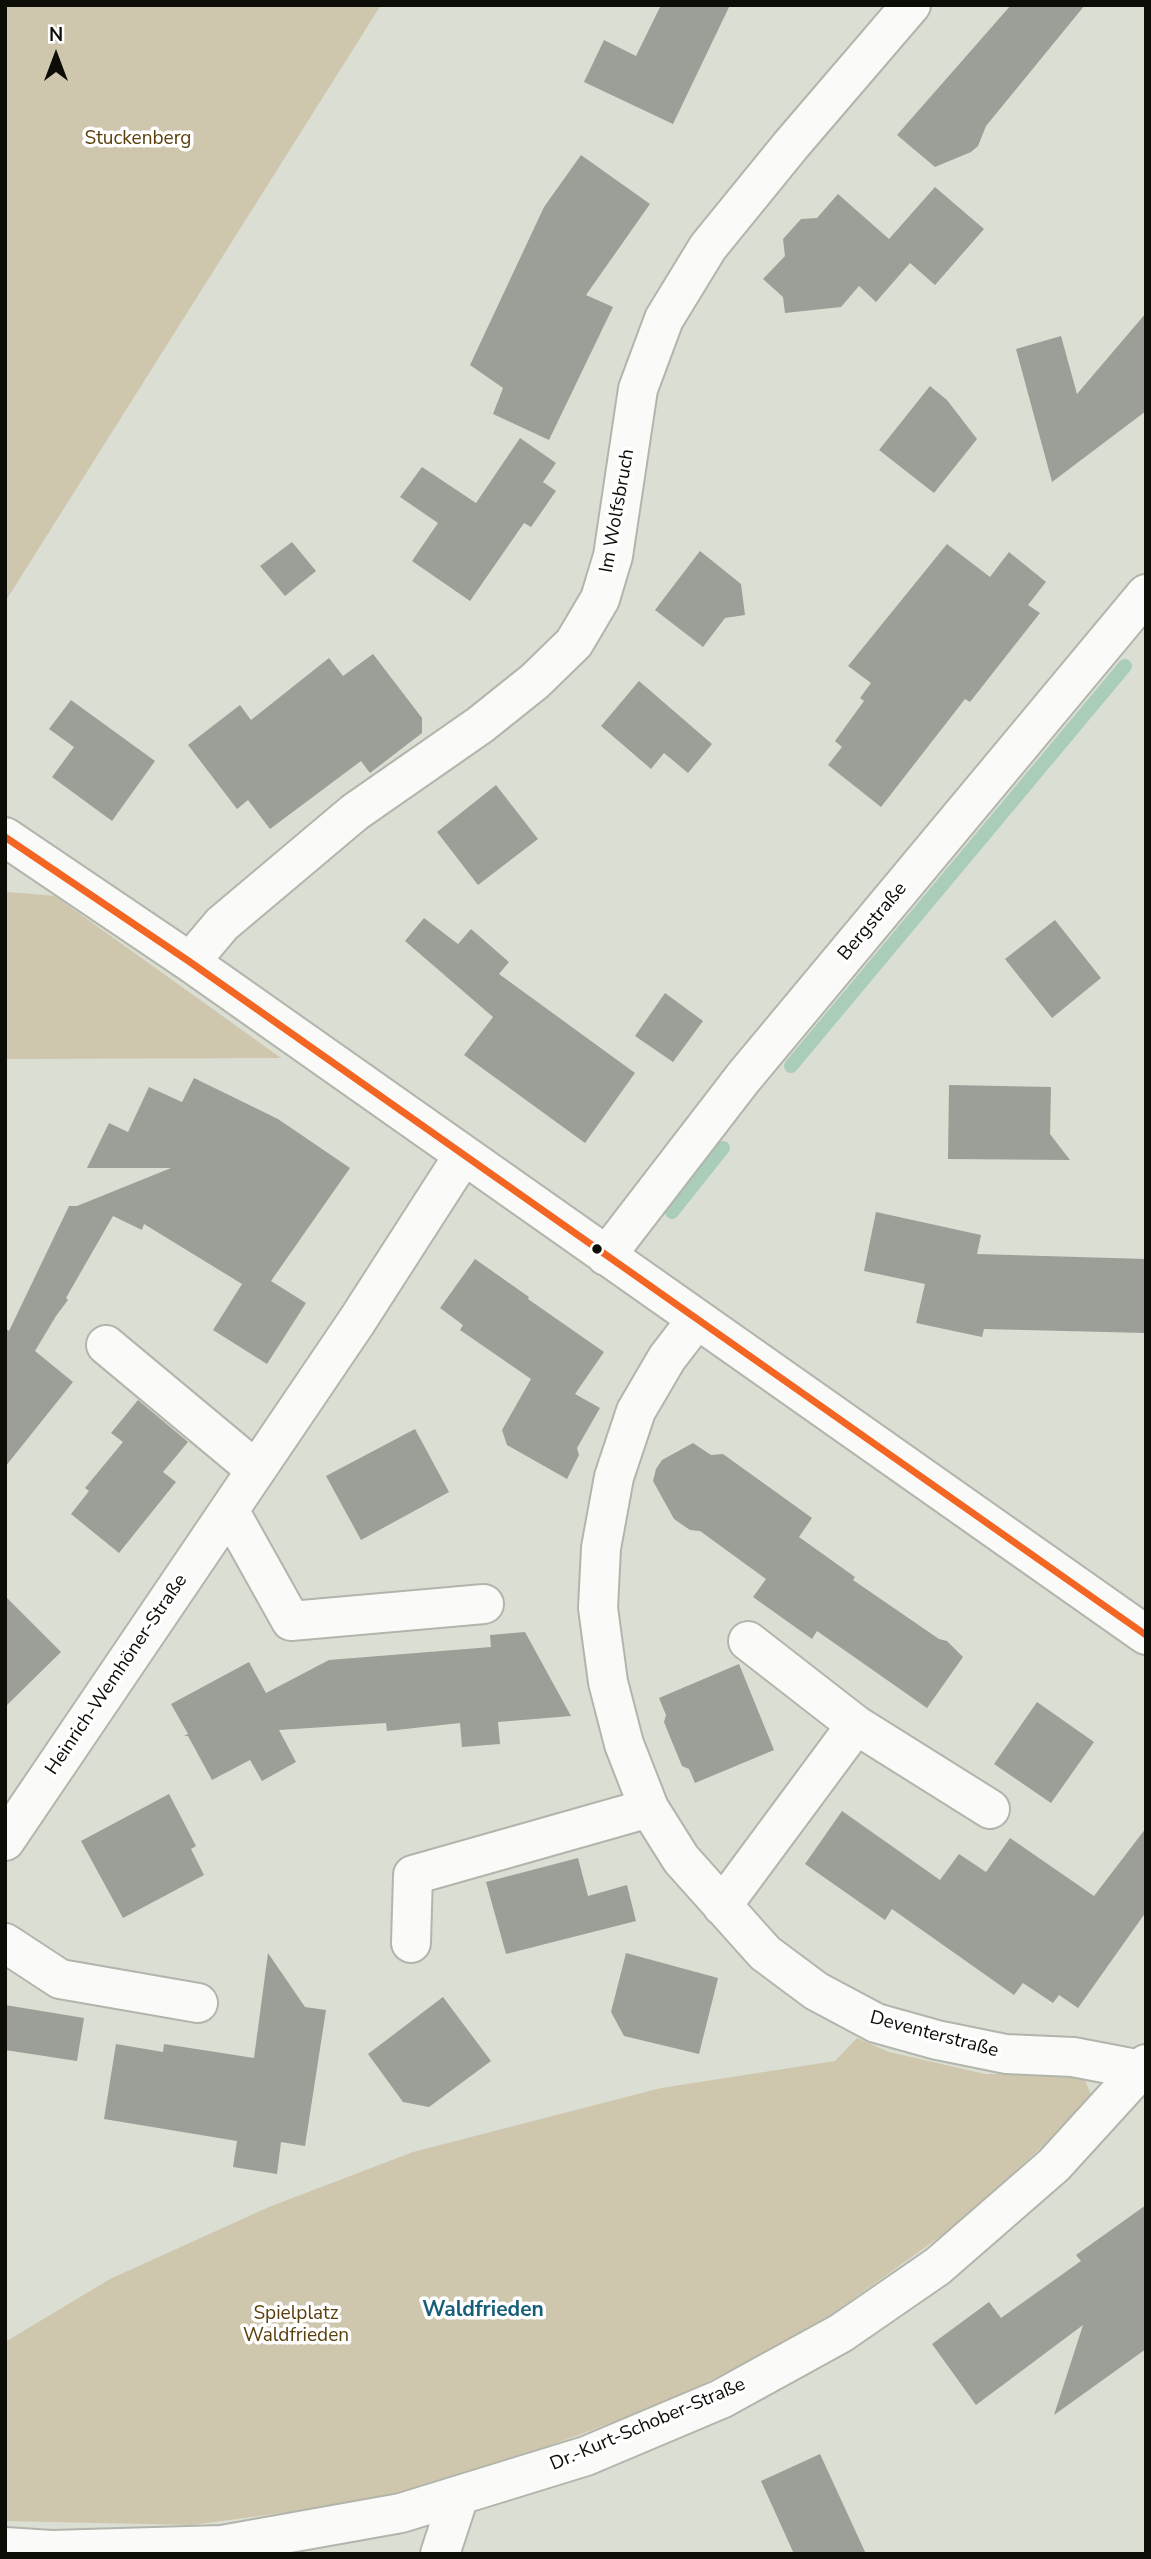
<!DOCTYPE html>
<html>
<head>
<meta charset="utf-8">
<style>
  body { margin:0 }
  #map { position:relative; width:1151px; height:2559px; overflow:hidden; background:#dbded3; font-family:"Nunito Sans",sans-serif }
  canvas { display:block }
  .frame { position:absolute; inset:0; border:7px solid #0b0d06; pointer-events:none }
  .north { position:absolute; left:21px; top:21px; width:70px; height:70px; -webkit-text-stroke:5px #fff; paint-order:stroke; rotate:0deg; font-size:19px; font-weight:700; line-height:28px; text-align:center; color:#0b0d06 }
  .north::after { content:''; display:block; margin:auto; width:24px; height:32px; background:#0b0d06; clip-path:polygon(50% 0,100% 100%,50% 72%,0 100%) }
</style>
</head>
<body>
<div id="map">
<canvas width="1151" height="2559"></canvas>
<div class="frame"></div>
<div class="north">N</div>
</div>
<script>
const c = document.querySelector('canvas').getContext('2d');
c.lineJoin = 'round';
function fill(path, color) { c.fillStyle = color; c.fill(path, 'evenodd'); }
function trace(path, color, width, dash) { c.strokeStyle = color; c.lineWidth = width; c.lineCap = dash ? 'butt' : 'round'; c.setLineDash(dash || []); c.stroke(path); }
function drawText(font, color, halo, rows, align = 'center') {
  c.font = font + ' "Nunito Sans",sans-serif'; c.lineWidth = 7; c.setLineDash([]); c.textBaseline = 'middle'; c.strokeStyle = halo; c.fillStyle = color; for (const [text, x, y, turn = 0] of rows) {
    c.save(); c.translate(x, y); c.rotate((+turn || 0) * Math.PI / 180); c.textAlign = isNaN(turn) ? turn : align; if (halo) c.strokeText(text, 0, 0); c.fillText(text, 0, 0); c.restore();
  }
}
fill(new Path2D(`
  M 5,5 L 381,5 L 5,602 Z
  M 8,892 L 55,896 L 281,1058 L 5,1059 L 5,893 Z
  M 857,2038 L 889,2052 L 985,2074 L 1069,2074 L 1084,2078 L 1091,2095 L 1084,2108 L 960,2222 L 809,2331 L 665,2403 L 500,2464 L 363,2502 L 192,2525 L 5,2521 L 5,2342 L 110,2279 L 269,2207 L 413,2152 L 661,2088 L 835,2061 Z`), '#cfc6ae');
trace(new Path2D(`
  M 791,1066 L 1125,666
  M 672,1212 L 723,1148`), '#aacdba', 14);
fill(new Path2D(`
  M 661,5 L 730,5 L 673,124 L 584,82 L 604,40 L 636,56 Z
  M 1011,5 L 1085,5 L 986,126 L 978,146 L 971,152 L 935,167 L 897,135 Z
  M 581,155 L 650,204 L 586,295 L 613,307 L 549,440 L 493,414 L 503,388 L 470,365 L 544,207 Z
  M 935,187 L 984,229 L 935,285 L 910,263 L 876,302 L 859,286 L 841,307 L 785,313 L 783,297 L 763,279 L 785,256 L 783,239 L 801,219 L 817,218 L 838,194 L 889,239 Z
  M 1146,313 L 1146,411 L 1052,482 L 1016,349 L 1061,336 L 1077,394 Z
  M 930,386 L 947,400 L 977,439 L 934,493 L 879,450 Z
  M 520,438 L 556,463 L 543,482 L 556,491 L 531,527 L 524,523 L 470,601 L 412,561 L 438,523 L 400,497 L 422,467 L 476,503 Z
  M 292,542 L 316,571 L 285,596 L 260,566 Z
  M 947,544 L 990,577 L 1009,552 L 1046,582 L 1028,605 L 1040,613 L 970,702 L 965,699 L 881,807 L 828,765 L 842,747 L 835,741 L 864,701 L 860,698 L 871,683 L 848,666 Z
  M 700,551 L 741,584 L 745,615 L 725,618 L 703,647 L 655,610 Z
  M 373,654 L 422,718 L 422,733 L 370,773 L 361,761 L 270,829 L 248,800 L 237,809 L 188,745 L 240,705 L 251,720 L 329,658 L 343,676 Z
  M 639,681 L 712,744 L 688,773 L 664,753 L 651,769 L 601,726 Z
  M 71,700 L 155,761 L 112,821 L 52,777 L 74,747 L 49,729 Z
  M 496,785 L 538,839 L 478,885 L 437,832 Z
  M 424,918 L 458,944 L 471,929 L 509,962 L 499,974 L 635,1073 L 585,1143 L 464,1055 L 493,1017 L 405,941 Z
  M 1055,920 L 1101,978 L 1052,1018 L 1005,959 Z
  M 665,993 L 703,1021 L 673,1062 L 635,1036 Z
  M 194,1078 L 278,1119 L 350,1168 L 271,1281 L 306,1303 L 267,1364 L 213,1330 L 242,1284 L 144,1224 L 142,1230 L 113,1216 L 66,1298 L 68,1300 L 56,1316 L 35,1351 L 73,1382 L 5,1467 L 5,1328 L 9,1331 L 69,1206 L 77,1206 L 171,1168 L 87,1168 L 109,1123 L 128,1132 L 149,1087 L 182,1102 Z
  M 949,1085 L 1051,1087 L 1050,1134 L 1070,1160 L 948,1159 Z
  M 876,1212 L 981,1235 L 977,1254 L 1146,1259 L 1146,1333 L 984,1329 L 982,1337 L 916,1323 L 925,1284 L 864,1271 Z
  M 475,1259 L 529,1297 L 528,1299 L 604,1352 L 575,1394 L 600,1408 L 577,1448 L 579,1455 L 567,1479 L 507,1445 L 502,1430 L 531,1379 L 460,1330 L 463,1325 L 440,1308 Z
  M 138,1400 L 188,1442 L 163,1472 L 176,1482 L 119,1553 L 71,1514 L 89,1491 L 85,1488 L 123,1442 L 111,1433 Z
  M 415,1429 L 449,1492 L 361,1540 L 326,1476 Z
  M 693,1443 L 711,1455 L 723,1454 L 812,1518 L 799,1537 L 855,1577 L 853,1580 L 939,1639 L 947,1641 L 963,1657 L 927,1708 L 817,1631 L 812,1639 L 753,1597 L 766,1579 L 700,1531 L 690,1530 L 674,1519 L 653,1481 L 656,1469 L 662,1460 Z
  M 5,1596 L 61,1652 L 5,1707 Z
  M 525,1632 L 571,1716 L 498,1722 L 500,1744 L 462,1747 L 460,1723 L 387,1731 L 386,1723 L 279,1730 L 296,1762 L 262,1781 L 250,1760 L 212,1780 L 188,1736 L 184,1736 L 188,1734 L 171,1704 L 249,1662 L 266,1693 L 329,1660 L 491,1647 L 490,1635 Z
  M 739,1664 L 774,1750 L 695,1783 L 689,1769 L 682,1766 L 670,1737 L 664,1722 L 666,1715 L 659,1698 Z
  M 1037,1702 L 1094,1742 L 1051,1803 L 994,1764 Z
  M 169,1794 L 196,1846 L 191,1849 L 204,1875 L 123,1918 L 81,1841 Z
  M 842,1811 L 940,1880 L 959,1854 L 986,1872 L 1010,1838 L 1094,1896 L 1146,1828 L 1146,1912 L 1078,2008 L 1059,1995 L 1053,2003 L 1023,1983 L 1014,1995 L 892,1909 L 885,1920 L 805,1864 Z
  M 578,1858 L 588,1896 L 627,1885 L 636,1921 L 506,1954 L 486,1882 Z
  M 268,1953 L 305,2007 L 326,2010 L 305,2146 L 281,2142 L 277,2174 L 233,2167 L 237,2141 L 104,2119 L 116,2044 L 163,2052 L 164,2044 L 254,2058 Z
  M 626,1953 L 718,1978 L 699,2054 L 624,2036 L 611,2012 Z
  M 443,1997 L 491,2061 L 429,2107 L 403,2102 L 368,2054 Z
  M 5,2005 L 84,2018 L 77,2061 L 5,2050 Z
  M 1146,2205 L 1146,2349 L 1054,2415 L 1083,2325 L 976,2405 L 932,2344 L 989,2302 L 1001,2318 L 1081,2261 L 1076,2255 Z
  M 820,2454 L 866,2554 L 794,2554 L 761,2481 Z`), '#9b9f97');
const minor = new Path2D(`
  M 5,837 L 190,962 L 1146,1635
  M 190,962 L 222,924 L 355,812 L 480,725 L 535,681 L 574,643 L 600,599 L 613,556 L 638,389 L 664,319 L 708,247 L 791,145 L 911,5
  M 606,1256 L 743,1078 L 1146,594
  M 697,1319 L 667,1358 L 636,1411 L 614,1477 L 601,1548 L 598,1608 L 608,1682 L 624,1744 L 649,1808 L 681,1859 L 765,1953 L 816,1991 L 876,2023 L 937,2040 L 1006,2054 L 1073,2057 L 1141,2070
  M 106,1345 L 256,1470
  M 229,1510 L 291,1621 L 484,1604
  M 748,1641 L 856,1725 L 990,1809
  M 5,1841 L 357,1321 L 463,1156
  M 722,1906 L 856,1725
  M 5,1943 L 60,1979 L 198,2003
  M 411,1943 L 413,1875 L 649,1808
  M 5,2547 L 52,2550 L 222,2545 L 401,2513 L 586,2456 L 721,2399 L 841,2333 L 938,2266 L 1054,2165 L 1146,2064
  M 440,2554 L 459,2496`);
trace(minor, '#b2b5ab', 42);
trace(minor, '#fafaf8', 38);
trace(new Path2D(`
  M 5,837 L 190,962 L 1146,1635`), '#f26522', 7);
for (const [x, y, r, color] of [
  [597,1249,6,"#0b0d06"]
]) { const dot = new Path2D(); dot.arc(x, y, r, 0, 2 * Math.PI); c.fillStyle = color; c.fill(dot); trace(dot, '#fff', 2.5); }
drawText('19px', '#59400c', '#fff', [
  ["Stuckenberg",138,139],
  ["Spielplatz",296,2314],
  ["Waldfrieden",296,2336]
]);
drawText('19px', '#0b0d06', '#fff', [
  ["Im Wolfsbruch",618,511,-80],
  ["Bergstraße",873,922,-50],
  ["Heinrich-Wemhöner-Straße",117,1675,-56],
  ["Deventerstraße",934,2035,15],
  ["Dr.-Kurt-Schober-Straße",648,2425,-23]
]);
drawText('bold 21px', '#165e79', '#fff', [
  ["Waldfrieden",483,2311]
]);
</script>
</body>
</html>
